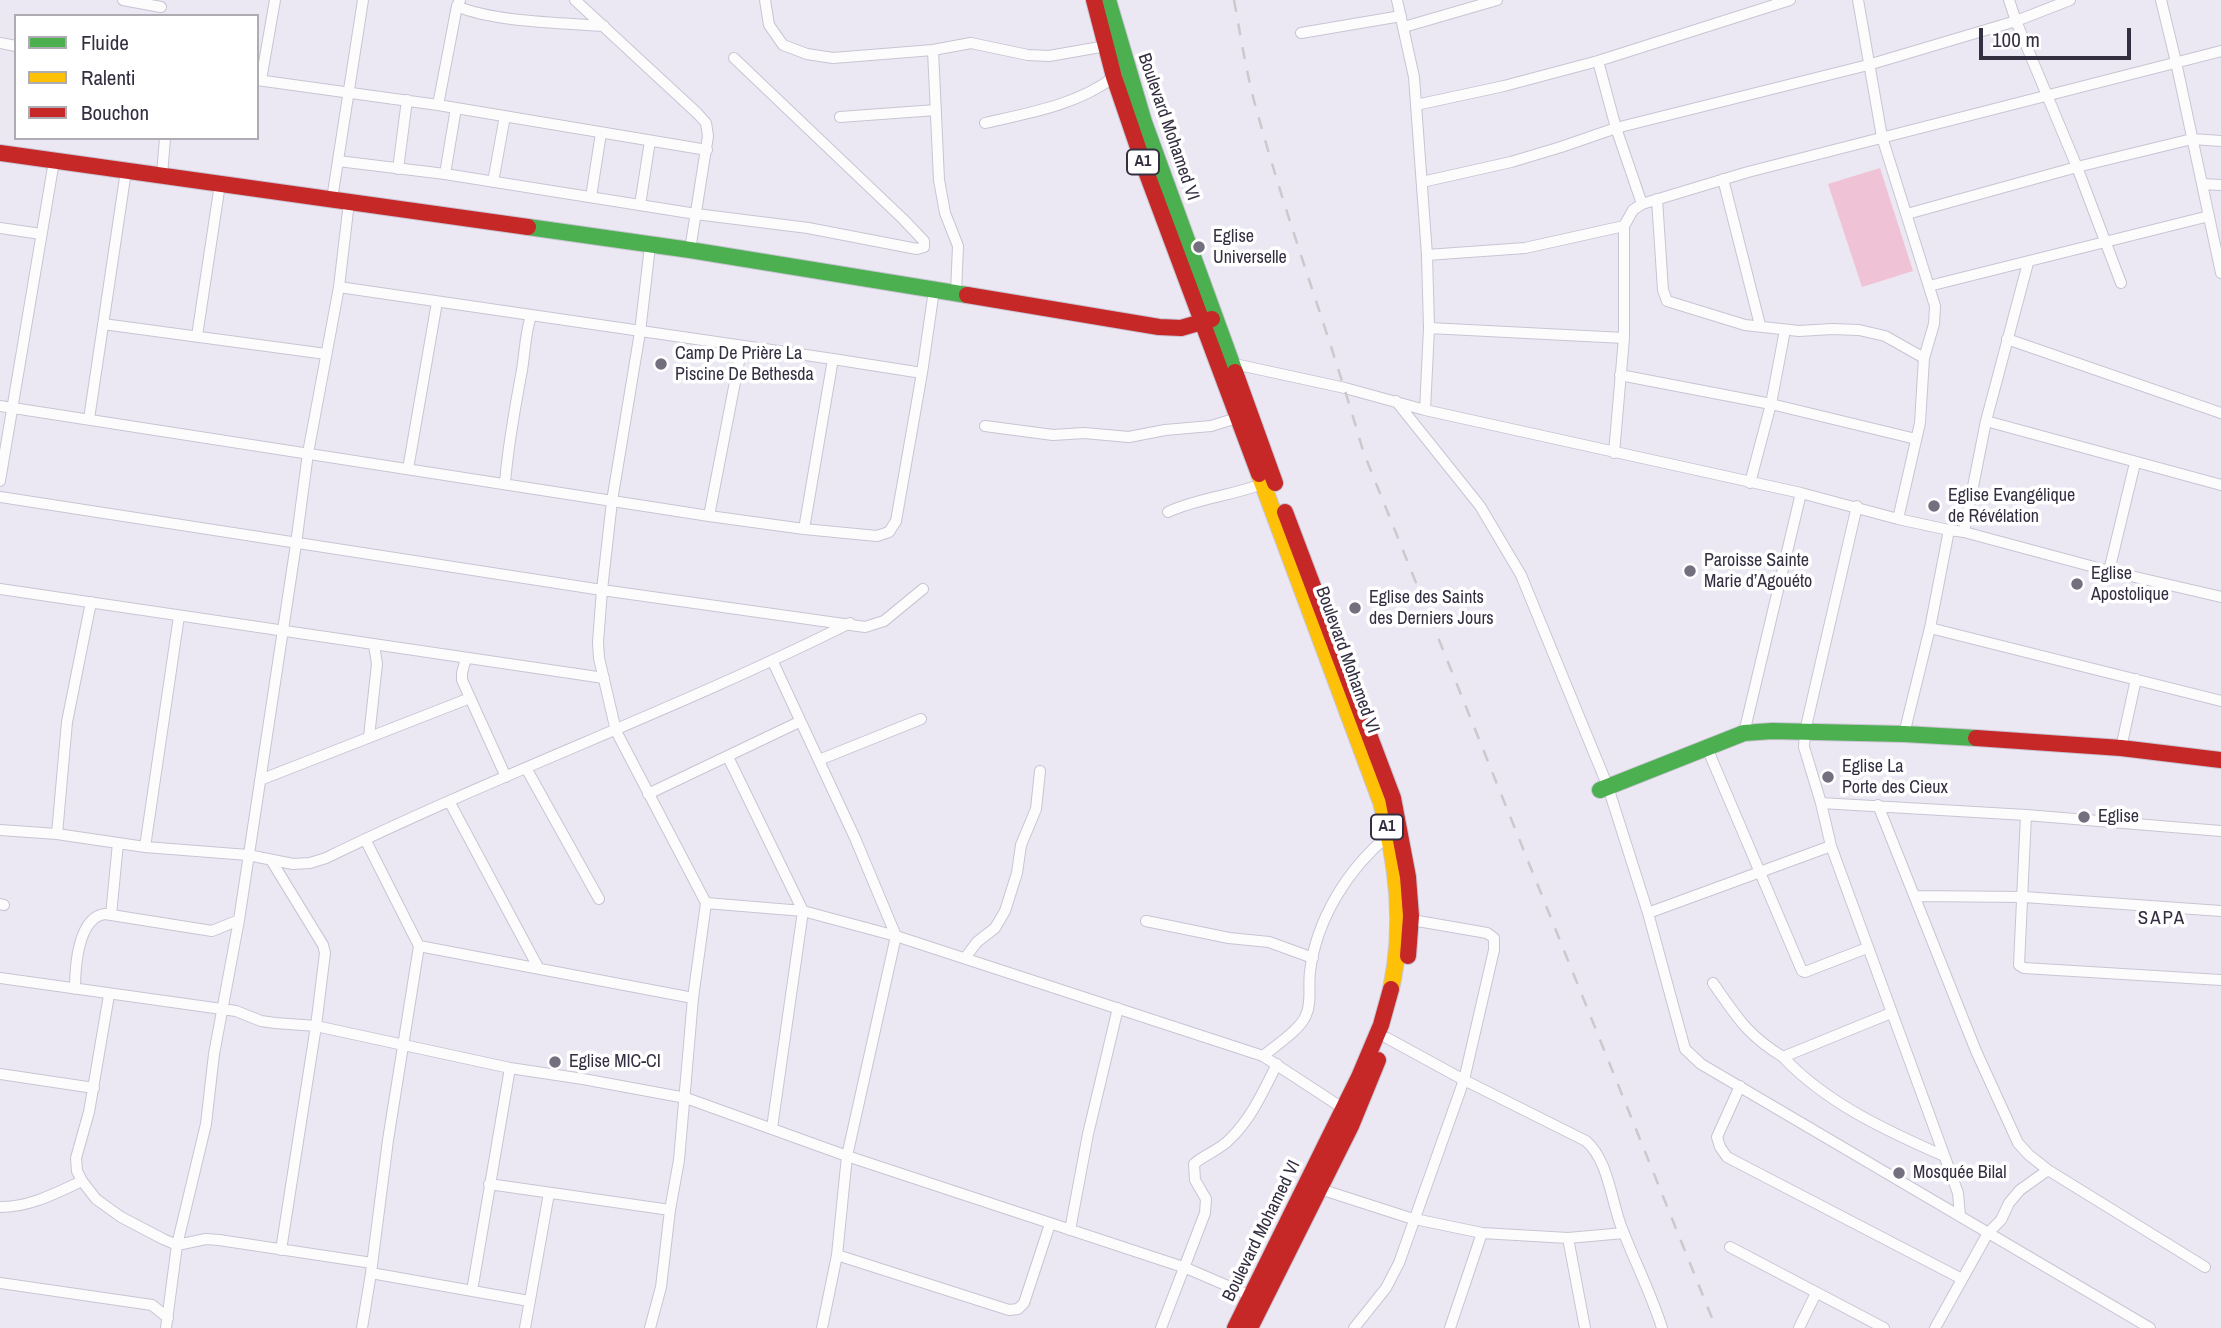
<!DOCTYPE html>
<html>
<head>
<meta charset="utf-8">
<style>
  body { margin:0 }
  #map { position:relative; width:2221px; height:1328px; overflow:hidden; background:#ebe8f3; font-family:"Archivo Narrow",sans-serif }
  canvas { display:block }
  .legend { position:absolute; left:14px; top:14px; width:245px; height:126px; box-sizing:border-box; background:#fff; border:2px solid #aeabb3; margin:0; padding:9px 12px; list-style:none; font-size:21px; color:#342e41 }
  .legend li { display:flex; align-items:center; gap:14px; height:35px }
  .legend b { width:35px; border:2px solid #aeabb3 }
  .scale { position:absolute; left:1979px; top:28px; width:152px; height:32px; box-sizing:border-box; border:4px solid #342e41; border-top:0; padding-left:9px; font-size:21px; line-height:24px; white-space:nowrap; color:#342e41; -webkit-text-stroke:5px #fff; paint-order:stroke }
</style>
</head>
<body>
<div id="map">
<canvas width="2221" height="1328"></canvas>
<ul class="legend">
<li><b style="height:9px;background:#4caf50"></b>Fluide</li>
<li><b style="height:9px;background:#ffc107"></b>Ralenti</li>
<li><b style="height:9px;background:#c62828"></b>Bouchon</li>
</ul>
<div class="scale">100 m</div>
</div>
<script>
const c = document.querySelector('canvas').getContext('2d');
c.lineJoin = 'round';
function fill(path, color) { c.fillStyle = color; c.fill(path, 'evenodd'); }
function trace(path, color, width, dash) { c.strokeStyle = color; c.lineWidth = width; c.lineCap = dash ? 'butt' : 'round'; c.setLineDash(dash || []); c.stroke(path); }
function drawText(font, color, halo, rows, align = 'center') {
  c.font = font + ' "Archivo Narrow",sans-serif'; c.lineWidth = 7; c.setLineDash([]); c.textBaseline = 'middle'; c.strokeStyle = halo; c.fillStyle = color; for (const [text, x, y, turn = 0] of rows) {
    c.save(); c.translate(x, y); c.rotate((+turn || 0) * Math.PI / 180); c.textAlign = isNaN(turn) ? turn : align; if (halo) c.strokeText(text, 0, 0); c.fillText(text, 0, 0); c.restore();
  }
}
fill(new Path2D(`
  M 1880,168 L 1913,271 L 1862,287 L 1828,184 Z`), '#f0c2d6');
const street = new Path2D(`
  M 123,0 L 161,7
  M 460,0 L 457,6 C 492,22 564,23 604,26
  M 575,0 L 697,113 L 706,123 L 708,136 L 690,250
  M 765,0 L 769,25 L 783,45 L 807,54 L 833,58 L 933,50 L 971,43 L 1028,55 L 1049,56 L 1106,46
  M 1397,0 L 1414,77 L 1427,255 L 1429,328 L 1425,410
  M 1858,0 L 1882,137 L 1935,306 L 1934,324 L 1924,358 L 1920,423 L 1898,519
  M 2009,0 L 2016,21 L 2077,167 L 2121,283
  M 2161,0 L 2176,62 L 2221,273
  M 1404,27 L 1497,0
  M 1301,33 L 1401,16
  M 0,43 L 16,46
  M 933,50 L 939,180 L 945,213 L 958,246 L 956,293
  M 1598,61 L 1616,128 L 1642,204
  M 257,80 L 438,105 L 707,150
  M 261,80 L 275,0
  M 438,105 L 457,6
  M 1416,105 L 1504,86 L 1598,61 L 1790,0
  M 840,117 L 936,110
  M 985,123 C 1029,113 1077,105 1114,77
  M 338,161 L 445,174 L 696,214 L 808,228 L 917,249 L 924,247 L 924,241 L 903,219 L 734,58
  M 398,169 L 407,100
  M 445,174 L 456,108
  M 162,175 L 165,138
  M 1723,179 L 1760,325
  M 493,182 L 505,116
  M 1422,182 L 1511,162 L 1561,147 L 1616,128 L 1868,65 L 2016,21 L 2070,0
  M 2202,184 L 2221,185
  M 591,197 L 601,133
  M 332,199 L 363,0
  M 1657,199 L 1663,290 L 1667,301 L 1745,325 L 1799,331 L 1832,329 L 1859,330 L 1885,336 L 1924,358
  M 640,205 L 650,141
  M 1907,214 L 2077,167 L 2192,139 L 2221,141
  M 0,228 L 41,234
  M 1427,255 L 1525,248 L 1624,226
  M 1929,286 L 2209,216
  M 339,287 L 833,359 L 922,373
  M 103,324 L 326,354
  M 1429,328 L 1624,338
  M 197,336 L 220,184
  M 2007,339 L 2221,413
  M 1230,363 L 1345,388 L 1425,410 L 1801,493 L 1898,519 L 1949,530 L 1964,532 L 2109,571 L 2221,597
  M 1620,375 L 1771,404 L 1916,439
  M 1396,401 L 1480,506 L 1521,575 L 1608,787 L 1648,913 L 1685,1049 L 1701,1064 L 2150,1328
  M 0,406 L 709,516 L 804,529 L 877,536 L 889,532 L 896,521 L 922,373 L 934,290
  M 89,419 L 126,171
  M 1986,421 L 2221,485
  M 985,426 L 1053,435 L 1084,433 L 1129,437 L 1165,430 L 1211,426 L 1237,418
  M 1614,453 L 1624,338 L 1624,226 L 1633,210 L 1642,204 L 1748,172 L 2221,51
  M 408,469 L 437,302
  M 0,481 L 54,161
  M 505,483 C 508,445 515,407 522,370 C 525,352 525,334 531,316
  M 1750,483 L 1771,404 L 1785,330
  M 0,497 L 602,590 L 865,627 L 884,621 L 923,589
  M 1857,506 L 1805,731 L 1804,747 L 1821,803 L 1831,846 L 1958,1193 L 1960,1216
  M 1168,512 C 1198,498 1231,496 1262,484
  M 709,516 L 742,346
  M 804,529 L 833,359
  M 1964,532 L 1986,421 L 2028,263
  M 2109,571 L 2135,463
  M 0,589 L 604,678
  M 1930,628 L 2221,701
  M 466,658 L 462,673 L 462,680 L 506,777
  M 773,662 L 855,838 L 896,936 L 847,1156 L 837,1255 L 822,1328
  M 1744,733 L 1801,493
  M 1904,734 L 1930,628 L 1949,530
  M 369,737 L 377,664 L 374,645
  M 1707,748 L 1802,971 L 1805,972 L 1867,948
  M 2121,748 L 2136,679
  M 728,757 L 803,911 L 772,1128
  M 819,760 L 921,719
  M 526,768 L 599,899
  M 260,780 L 470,698
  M 648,794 L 799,722
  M 449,801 L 539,969
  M 1821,803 L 2026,815 L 2221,831
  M 1878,805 L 1976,1051 L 2018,1143 L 2029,1155 L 2048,1170 L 2205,1267
  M 2026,815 L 2019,965 L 2024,968 L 2221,980
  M 0,830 L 57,834 L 145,847 L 248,855 L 293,864 L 310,863 L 326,858 C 498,774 678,709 850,623
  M 57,834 L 67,722 L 91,602
  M 145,847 L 179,616
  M 271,860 L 323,945 L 325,953 L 316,1026 L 281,1250
  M 1915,896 L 2024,897 L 2221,911
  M 706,903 L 803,911 L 896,936 L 1263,1056 L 1344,1109
  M 0,904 L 4,905
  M 1648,913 L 1831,846
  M 111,915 L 118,843
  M 1146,921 L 1229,938 L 1269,942 L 1313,958
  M 419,946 L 693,998
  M 965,958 L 977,942 L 995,928 L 1005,911 L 1017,873 L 1021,845 L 1036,809 L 1040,771
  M 0,978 L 236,1011 L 261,1021 L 275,1023 L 316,1026 L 510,1068 L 583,1079 L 686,1098 L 847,1156 L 1186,1268 L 1251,1296
  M 1713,983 C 1737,1017 1746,1034 1783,1057
  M 75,989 C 75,967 78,917 105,914 L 212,931 L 239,920
  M 109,995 L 89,1112 L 76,1158 L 77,1171 L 82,1181 L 96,1199 L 121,1217 L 163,1239 L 177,1245 L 206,1239 L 219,1240 L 372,1263
  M 1891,1013 L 1783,1057 C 1826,1103 1887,1131 1944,1156
  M 1387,1038 L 1464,1080 L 1586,1141 C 1608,1160 1611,1199 1621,1226 C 1634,1260 1651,1293 1662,1328
  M 1263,1056 C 1275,1046 1301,1029 1306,1015 C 1312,1003 1308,986 1310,972 C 1316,920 1348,868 1389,835
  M 0,1074 L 94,1088
  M 1740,1086 L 1717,1137 L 1720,1147 L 1727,1157 L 1962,1279
  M 489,1184 L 670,1210
  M 1320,1189 L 1410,1218 L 1482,1233 L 1568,1238 L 1624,1233
  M 0,1207 C 30,1207 54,1194 82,1181
  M 1070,1230 L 1088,1134 L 1118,1008
  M 1568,1238 L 1585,1328
  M 1730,1247 L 1884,1328
  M 837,1255 L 1009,1310 L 1018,1309 L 1024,1303 L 1050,1224
  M 371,1273 L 529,1301
  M 0,1283 L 152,1305 L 168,1318
  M 472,1291 L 510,1068
  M 166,1328 L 177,1245 L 206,1124 L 214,1054 L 239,920 L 296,544 L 308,453 L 339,287 L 349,202
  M 362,1328 L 371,1273 L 388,1140 L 419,946 L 365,839
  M 525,1328 L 549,1193
  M 650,1328 L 661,1287 L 670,1210 L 679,1160 L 693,998 L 706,903 L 616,731 L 599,658 L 598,642 L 602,590 L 612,501 L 640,332 L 650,246
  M 1161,1328 L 1205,1213 L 1206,1199 L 1195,1180 L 1194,1164 C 1205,1154 1220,1150 1230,1139 C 1251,1119 1264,1090 1277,1064
  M 1354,1328 L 1386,1288 L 1399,1263 L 1464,1080 L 1494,950 L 1494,938 L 1487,933 L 1412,920
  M 1450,1328 L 1482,1233
  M 1799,1328 L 1816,1293
  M 1935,1328 L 1988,1233 L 2001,1220 L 2009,1203 L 2020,1190 L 2048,1170`);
const fast = new Path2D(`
  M 1108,0 L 1144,122 L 1235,372
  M 528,227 L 690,250 L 967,295
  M 1600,790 L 1744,733 L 1772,731 L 1904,734 L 1976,738`);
const slow = new Path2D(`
  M 1259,474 L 1381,802 C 1397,864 1405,925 1391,989`);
const jam = new Path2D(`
  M 1094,0 L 1114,77 L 1147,174 L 1259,474
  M 0,153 L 528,227
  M 967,295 L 1159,327 L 1181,328 L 1212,319
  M 1235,372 L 1275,483
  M 1285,512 L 1393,798 L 1408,877 L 1411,916 L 1408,956
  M 1976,738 L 2121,748 L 2221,760
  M 1235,1328 L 1359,1077 L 1381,1025 L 1391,989
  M 1250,1328 L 1351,1126 L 1378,1060`);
trace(street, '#c9c4d3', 12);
trace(fast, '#c9c4d3', 18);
trace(slow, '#c9c4d3', 18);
trace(jam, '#c9c4d3', 18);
trace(street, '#fcfcfd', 10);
trace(fast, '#4caf50', 16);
trace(slow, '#ffc107', 16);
trace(jam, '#c62828', 16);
trace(new Path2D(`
  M 1234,0 C 1241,38 1247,78 1258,115 C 1289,228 1331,338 1363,451 L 1716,1328`), '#cbc9ce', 2.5, [12, 12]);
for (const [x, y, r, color] of [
  [1199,247,7,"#746f7f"],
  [661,364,7,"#746f7f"],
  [1934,506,7,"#746f7f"],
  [1690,571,7,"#746f7f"],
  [2077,584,7,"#746f7f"],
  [1355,608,7,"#746f7f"],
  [1828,777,7,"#746f7f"],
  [2084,817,7,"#746f7f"],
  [555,1062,7,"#746f7f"],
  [1899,1173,7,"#746f7f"]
]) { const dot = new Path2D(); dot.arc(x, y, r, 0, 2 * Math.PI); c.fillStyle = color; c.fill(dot); trace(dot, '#fff', 2.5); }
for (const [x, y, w] of [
  [1143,162,32],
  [1387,827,32]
]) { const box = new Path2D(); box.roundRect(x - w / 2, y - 12.5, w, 25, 5); c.fillStyle = '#fff'; c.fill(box); trace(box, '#342e41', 2); }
drawText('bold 16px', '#342e41', null, [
  ["A1",1143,162],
  ["A1",1387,827]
]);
drawText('18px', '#342e41', '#fff', [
  ["Boulevard Mohamed VI",1168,127,71],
  ["Boulevard Mohamed VI",1347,660,70],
  ["Boulevard Mohamed VI",1262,1231,-64]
]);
drawText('18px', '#342e41', '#fff', [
  ["Eglise",1213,237],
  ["Universelle",1213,258],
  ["Camp De Prière La",675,354],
  ["Piscine De Bethesda",675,375],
  ["Eglise Evangélique",1948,496],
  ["de Révélation",1948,517],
  ["Paroisse Sainte",1704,561],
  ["Marie d’Agouéto",1704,582],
  ["Eglise",2091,574],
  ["Apostolique",2091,595],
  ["Eglise des Saints",1369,598],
  ["des Derniers Jours",1369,619],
  ["Eglise La",1842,767],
  ["Porte des Cieux",1842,788],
  ["Eglise",2098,817],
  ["Eglise MIC-CI",569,1062],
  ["Mosquée Bilal",1913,1173]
], 'left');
c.letterSpacing = '2px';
drawText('19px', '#342e41', '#fff', [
  ["SAPA",2162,919]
]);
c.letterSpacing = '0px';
</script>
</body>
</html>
